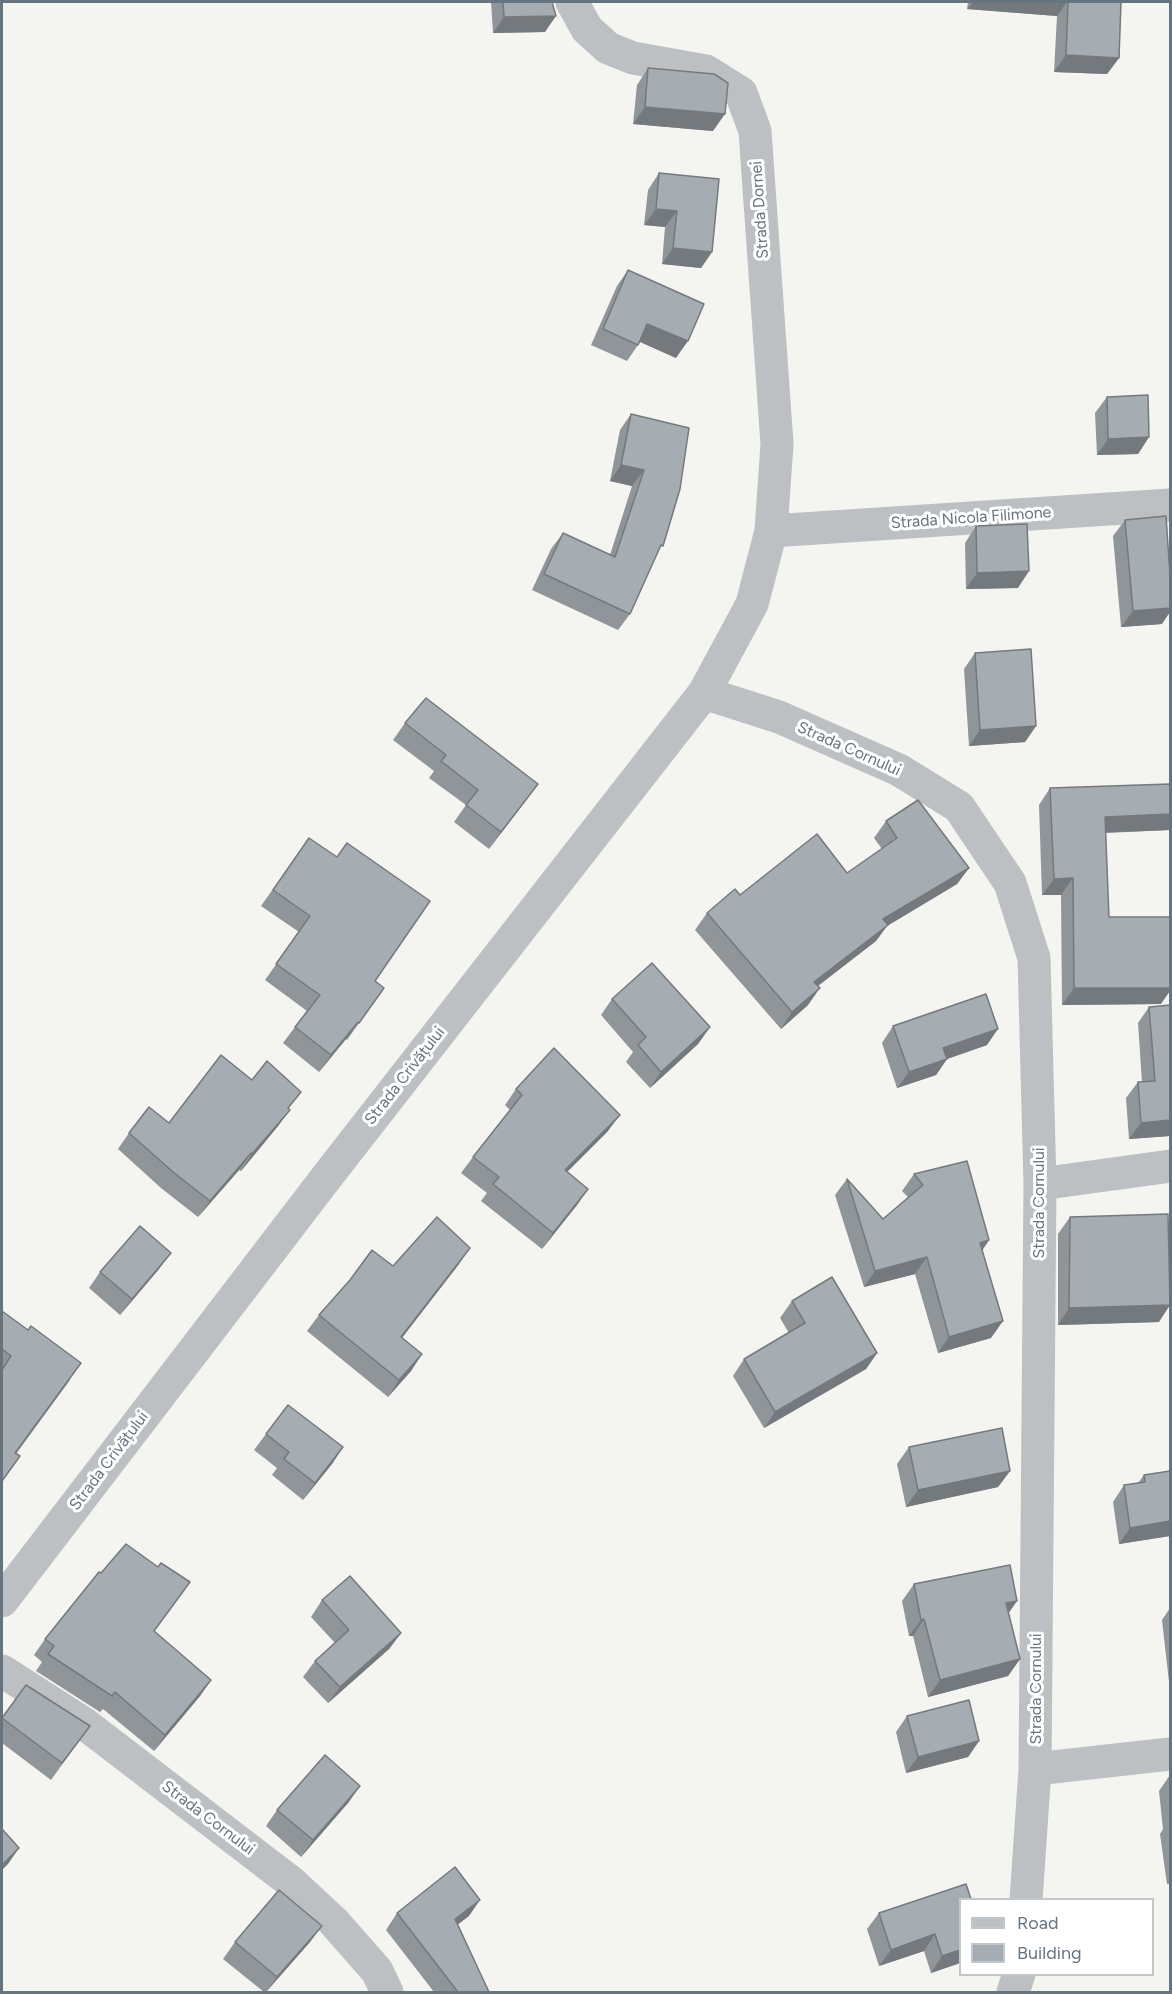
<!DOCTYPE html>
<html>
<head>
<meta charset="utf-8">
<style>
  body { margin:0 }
  #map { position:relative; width:1172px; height:1994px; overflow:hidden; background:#f4f5f1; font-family:Figtree,sans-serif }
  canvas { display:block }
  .frame { position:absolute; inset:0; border:3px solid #667480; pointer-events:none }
  .legend { position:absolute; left:959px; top:1898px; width:195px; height:78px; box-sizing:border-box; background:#fff; border:2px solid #c2c7cc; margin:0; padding:8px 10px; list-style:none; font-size:18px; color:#667480 }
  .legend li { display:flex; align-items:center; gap:12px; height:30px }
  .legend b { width:30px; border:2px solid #c2c7cc }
</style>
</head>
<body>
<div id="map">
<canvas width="1172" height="1994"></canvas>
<div class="frame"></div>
<ul class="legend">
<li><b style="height:8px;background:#bcc0c3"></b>Road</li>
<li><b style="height:16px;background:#a6adb2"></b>Building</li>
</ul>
</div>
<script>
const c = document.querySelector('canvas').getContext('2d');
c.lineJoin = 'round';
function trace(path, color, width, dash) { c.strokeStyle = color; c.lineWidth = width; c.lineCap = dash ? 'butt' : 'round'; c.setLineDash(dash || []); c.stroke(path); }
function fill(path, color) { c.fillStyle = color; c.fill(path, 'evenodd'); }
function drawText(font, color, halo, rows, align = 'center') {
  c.font = font + ' Figtree,sans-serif'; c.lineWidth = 6; c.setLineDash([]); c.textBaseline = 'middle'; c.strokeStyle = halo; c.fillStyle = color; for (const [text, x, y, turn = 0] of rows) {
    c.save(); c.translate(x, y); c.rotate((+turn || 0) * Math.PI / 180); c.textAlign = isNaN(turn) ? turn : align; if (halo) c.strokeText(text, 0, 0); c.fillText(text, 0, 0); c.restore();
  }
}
trace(new Path2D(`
  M 771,531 L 1170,505
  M 704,693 L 779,717 L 899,770 L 959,807 L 1010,883 L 1034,958 L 1040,1184 L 1035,1769 L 1026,1900
  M 1040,1184 L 1170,1166
  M 2,1601 L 329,1174 L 704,693 L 752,604 L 771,531 L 777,444 L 755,131 L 741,93 L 706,71 L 633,58 L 608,48 L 587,29 L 572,2
  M 2,1671 L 86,1725 L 291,1882 L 334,1922 L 377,1971 L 387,1992
  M 1035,1769 L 1170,1754
  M 1013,1992 L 1019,1974`), '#bcc0c3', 33);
fill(new Path2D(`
  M 491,2 L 552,2 L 545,32 L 493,33 Z
  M 968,2 L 1121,2 L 1119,58 L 1107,74 L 1054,72 L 1057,16 L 967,9 Z
  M 648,68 L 713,131 L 633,124 L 637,85 Z
  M 659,173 L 712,252 L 701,268 L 662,264 L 665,227 L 644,225 L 648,190 Z
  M 628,270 L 676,358 L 640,342 L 627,361 L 591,345 L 617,286 Z
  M 1107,397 L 1149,437 L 1138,454 L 1097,455 L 1095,413 Z
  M 631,414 L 689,428 L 655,557 L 630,614 L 618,630 L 532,590 L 551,549 L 563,533 L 610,555 L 632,486 L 610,481 L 620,430 Z
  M 1125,520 L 1162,624 L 1121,627 L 1113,536 Z
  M 976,526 L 1018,588 L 966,589 L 965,543 Z
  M 975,653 L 1036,726 L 1025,742 L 969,746 L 964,669 Z
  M 405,723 L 526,800 L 489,849 L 454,822 L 466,805 L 429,778 L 434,771 L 393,740 Z
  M 1050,788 L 1170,830 L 1106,833 L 1109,917 L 1161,1004 L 1062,1005 L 1061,895 L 1042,895 L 1039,805 Z
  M 886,821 L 969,868 L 957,884 L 887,926 L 876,941 L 818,986 L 808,1005 L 781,1029 L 695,930 L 707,913 L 740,895 L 847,873 L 882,849 L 874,838 Z
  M 309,838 L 375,981 L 384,988 L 347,1040 L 346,1039 L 319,1072 L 283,1043 L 307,1011 L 265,980 L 299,932 L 261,906 Z
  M 612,999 L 710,1027 L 698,1044 L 650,1088 L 626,1062 L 633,1052 L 601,1015 Z
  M 1149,1007 L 1170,1136 L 1129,1139 L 1126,1098 L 1138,1082 L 1142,1082 L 1138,1023 Z
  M 893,1026 L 987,1045 L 947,1059 L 936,1075 L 897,1088 L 882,1043 Z
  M 516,1089 L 608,1131 L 567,1172 L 588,1189 L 577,1205 L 542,1249 L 481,1201 L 487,1193 L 461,1173 L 473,1157 L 510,1110 L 505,1105 Z
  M 289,1109 L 278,1126 L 241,1171 L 239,1170 L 198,1217 L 161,1188 L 118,1149 L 129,1133 L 169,1123 Z
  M 914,1174 L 989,1240 L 982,1250 L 991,1338 L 938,1353 L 915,1274 L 864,1287 L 835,1195 L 847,1179 L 883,1219 L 908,1197 L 902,1191 Z
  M 1070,1217 L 1159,1322 L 1058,1325 L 1058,1234 Z
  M 459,1264 L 402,1338 L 422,1354 L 411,1371 L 388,1397 L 307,1331 L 319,1315 L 393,1266 Z
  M 159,1269 L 120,1315 L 89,1288 L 100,1272 Z
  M 792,1301 L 877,1353 L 866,1369 L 764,1428 L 733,1376 L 744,1359 L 789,1333 L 780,1318 Z
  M 2,1311 L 70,1380 L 16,1454 L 2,1482 Z
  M 266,1434 L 343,1447 L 332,1464 L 303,1500 L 272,1475 L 277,1468 L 254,1450 Z
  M 909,1447 L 1010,1471 L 998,1487 L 906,1507 L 897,1464 Z
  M 1170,1471 L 1170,1536 L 1119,1544 L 1113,1502 L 1124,1485 L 1138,1483 L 1144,1475 Z
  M 158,1567 L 190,1582 L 154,1631 L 211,1680 L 200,1696 L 154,1751 L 103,1709 L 100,1712 L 36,1671 L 42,1662 L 34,1655 L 45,1639 L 101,1573 Z
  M 914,1584 L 1008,1613 L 1020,1659 L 1008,1676 L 928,1697 L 913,1636 L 909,1636 L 902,1601 Z
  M 322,1600 L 401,1633 L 389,1649 L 328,1703 L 303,1677 L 315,1661 L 335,1643 L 311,1617 Z
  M 1170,1608 L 1170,1691 L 1162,1620 Z
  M 907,1716 L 979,1741 L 968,1757 L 906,1773 L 896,1732 Z
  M 2,1718 L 90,1726 L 51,1780 L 2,1743 Z
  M 1170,1775 L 1170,1884 L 1167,1884 L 1160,1834 L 1163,1829 L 1159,1791 Z
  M 360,1786 L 348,1803 L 301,1857 L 266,1826 L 277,1810 Z
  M 971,1899 L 960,1963 L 931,1973 L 924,1951 L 879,1966 L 867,1929 L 879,1913 Z
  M 397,1913 L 469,1916 L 458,1924 L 489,1992 L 434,1992 L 386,1930 Z
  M 235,1942 L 310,1942 L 266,1992 L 264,1992 L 223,1959 Z`), '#8f9599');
fill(new Path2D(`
  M 973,2 L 1067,2 L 1057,16 L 967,9 Z
  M 556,16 L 545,32 L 493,33 L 504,17 Z
  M 1066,55 L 1119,58 L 1107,74 L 1054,72 Z
  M 645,107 L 725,114 L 713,131 L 633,124 Z
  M 656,209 L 677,211 L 665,227 L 644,225 Z
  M 673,248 L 712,252 L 701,268 L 662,264 Z
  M 647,324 L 688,341 L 676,358 L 636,340 Z
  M 1149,437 L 1138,454 L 1097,455 L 1108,439 Z
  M 621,465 L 644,470 L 632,486 L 610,481 Z
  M 1029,571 L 1018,588 L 966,589 L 977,573 Z
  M 1170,608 L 1170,612 L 1162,624 L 1121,627 L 1133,611 Z
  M 1036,726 L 1025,742 L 969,746 L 980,730 Z
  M 538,784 L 526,800 L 489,849 L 501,832 Z
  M 1170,814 L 1170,830 L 1093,833 L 1105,817 Z
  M 969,868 L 957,884 L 887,926 L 876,941 L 802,998 L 814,982 L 883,919 Z
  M 1073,878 L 1061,895 L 1042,895 L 1054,879 Z
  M 820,988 L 808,1005 L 781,1029 L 792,1012 Z
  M 1074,988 L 1170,988 L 1170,991 L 1161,1004 L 1062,1005 Z
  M 358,1022 L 346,1039 L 319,1072 L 331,1055 Z
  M 710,1027 L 698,1044 L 650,1088 L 661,1072 Z
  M 998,1029 L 987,1045 L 947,1059 L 936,1075 L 897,1088 L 909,1072 L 943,1048 Z
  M 290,1110 L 278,1126 L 241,1171 L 252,1154 Z
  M 620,1115 L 608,1131 L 553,1186 L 565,1170 Z
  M 1170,1120 L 1170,1136 L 1129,1139 L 1141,1123 Z
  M 251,1153 L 239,1170 L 198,1217 L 210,1201 Z
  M 588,1189 L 577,1205 L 542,1249 L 553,1233 Z
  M 989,1240 L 978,1257 L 980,1243 Z
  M 470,1248 L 459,1264 L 390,1353 L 401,1337 Z
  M 171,1253 L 159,1269 L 120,1315 L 132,1299 Z
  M 927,1257 L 915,1274 L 864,1287 L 875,1271 Z
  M 1170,1305 L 1159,1322 L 1058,1325 L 1069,1308 Z
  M 1003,1321 L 991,1338 L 938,1353 L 949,1337 Z
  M 877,1353 L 866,1369 L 764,1428 L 775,1412 Z
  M 422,1354 L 411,1371 L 388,1397 L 399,1380 Z
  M 343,1447 L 332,1464 L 303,1500 L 315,1483 Z
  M 1010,1471 L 998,1487 L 906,1507 L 918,1490 Z
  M 1170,1521 L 1170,1536 L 1119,1544 L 1130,1528 Z
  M 1017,1601 L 1006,1617 L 1006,1603 Z
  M 924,1619 L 913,1636 L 909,1636 L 921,1620 Z
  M 401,1633 L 389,1649 L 328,1703 L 340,1687 Z
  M 1020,1659 L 1008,1676 L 928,1697 L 940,1680 Z
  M 211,1680 L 200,1696 L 154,1751 L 165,1735 Z
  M 979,1741 L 968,1757 L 906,1773 L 918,1757 Z
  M 360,1786 L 348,1803 L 301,1857 L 313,1840 Z
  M 19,1848 L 8,1864 L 2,1870 L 2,1865 Z
  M 480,1900 L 469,1916 L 444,1935 L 455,1919 Z
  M 322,1926 L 310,1942 L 266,1992 L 277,1977 Z
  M 935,1934 L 924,1951 L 879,1966 L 891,1950 Z
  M 960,1950 L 960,1963 L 931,1973 L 942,1956 Z`), '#74797d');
const building = new Path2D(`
  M 503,2 L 552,2 L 556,16 L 504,17 Z
  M 1068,2 L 1121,2 L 1119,58 L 1066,55 Z
  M 648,68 L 714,74 L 728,83 L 725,114 L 645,107 Z
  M 659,173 L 719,179 L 712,252 L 673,248 L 677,211 L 656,209 Z
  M 628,270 L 704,304 L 688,341 L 647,324 L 638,345 L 603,329 Z
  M 1148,395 L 1149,437 L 1108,439 L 1107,397 Z
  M 631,414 L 689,428 L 680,489 L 663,546 L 661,545 L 630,614 L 544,574 L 563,533 L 615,557 L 644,470 L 621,465 Z
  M 1166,516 L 1170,575 L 1170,608 L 1133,611 L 1125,520 Z
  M 1027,524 L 1029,571 L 977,573 L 976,526 Z
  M 1031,649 L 1036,726 L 980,730 L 975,653 Z
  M 426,698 L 538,784 L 501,832 L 466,805 L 478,790 L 441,761 L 446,755 L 405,723 Z
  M 1170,784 L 1170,814 L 1105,817 L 1109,917 L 1170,917 L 1170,988 L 1074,988 L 1073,878 L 1054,879 L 1050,788 Z
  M 918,800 L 969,868 L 883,919 L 888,925 L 814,982 L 820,988 L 792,1012 L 707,913 L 735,889 L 740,895 L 817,834 L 847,873 L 897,838 L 886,821 Z
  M 309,838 L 337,857 L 347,843 L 430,901 L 375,981 L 384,988 L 359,1023 L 358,1022 L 331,1055 L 295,1027 L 320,995 L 276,964 L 310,916 L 273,890 Z
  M 652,963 L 710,1027 L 661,1072 L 638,1045 L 646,1037 L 612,999 Z
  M 986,994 L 998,1029 L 943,1048 L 947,1059 L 909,1072 L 893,1026 Z
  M 1170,1005 L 1170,1120 L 1141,1123 L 1138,1082 L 1155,1081 L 1149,1007 Z
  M 554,1048 L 620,1115 L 565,1170 L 588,1189 L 553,1233 L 493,1184 L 499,1177 L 473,1157 L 522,1095 L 516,1089 Z
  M 221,1055 L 252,1080 L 267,1061 L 301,1092 L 288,1108 L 290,1110 L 252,1154 L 251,1153 L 210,1201 L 173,1172 L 129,1133 L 149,1107 L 169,1123 Z
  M 967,1161 L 989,1240 L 980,1243 L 1003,1321 L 949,1337 L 927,1257 L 875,1271 L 847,1179 L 883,1219 L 923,1185 L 914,1174 Z
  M 1168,1214 L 1170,1305 L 1069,1308 L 1070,1217 Z
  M 437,1217 L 470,1248 L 401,1337 L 422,1354 L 399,1380 L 319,1315 L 350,1280 L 372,1250 L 393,1266 Z
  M 140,1226 L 171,1253 L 132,1299 L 100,1272 Z
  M 832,1277 L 877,1353 L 775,1412 L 744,1359 L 805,1323 L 792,1301 Z
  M 2,1311 L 28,1330 L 31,1326 L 81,1363 L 15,1453 L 20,1456 L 2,1481 L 2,1370 L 11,1356 L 2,1349 Z
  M 288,1405 L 343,1447 L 315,1483 L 284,1459 L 289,1452 L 266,1434 Z
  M 1002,1428 L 1010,1471 L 918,1490 L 909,1447 Z
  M 1170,1471 L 1170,1521 L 1130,1528 L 1124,1485 L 1145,1482 L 1144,1475 Z
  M 126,1544 L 158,1567 L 161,1563 L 190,1582 L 154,1631 L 211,1680 L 165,1735 L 115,1692 L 112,1696 L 48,1654 L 54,1646 L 45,1639 L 99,1572 L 101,1573 Z
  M 1010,1565 L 1017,1601 L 1006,1603 L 1020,1659 L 940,1680 L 924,1619 L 921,1620 L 914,1584 Z
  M 350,1576 L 401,1633 L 340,1687 L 315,1661 L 349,1630 L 322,1600 Z
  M 26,1685 L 90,1726 L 62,1763 L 2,1718 Z
  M 969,1700 L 979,1741 L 918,1757 L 907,1716 Z
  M 325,1755 L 360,1786 L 313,1840 L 277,1810 Z
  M 2,1829 L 19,1848 L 2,1865 Z
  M 455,1867 L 480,1900 L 455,1919 L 489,1992 L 458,1992 L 397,1913 Z
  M 966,1884 L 971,1899 L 960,1899 L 960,1950 L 942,1956 L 935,1934 L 891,1950 L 879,1913 Z
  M 279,1890 L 322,1926 L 277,1977 L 235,1942 Z`);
fill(building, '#a6adb2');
trace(building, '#74797d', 1.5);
drawText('16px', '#667480', '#fff', [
  ["Strada Dornei",760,210,-94],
  ["Strada Nicola Filimone",971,518,-4],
  ["Strada Cornului",849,749,24],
  ["Strada Crivățului",405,1076,-52],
  ["Strada Cornului",1039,1203,-90],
  ["Strada Crivățului",109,1461,-53],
  ["Strada Cornului",1036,1689,-90],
  ["Strada Cornului",208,1818,37]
]);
</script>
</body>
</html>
